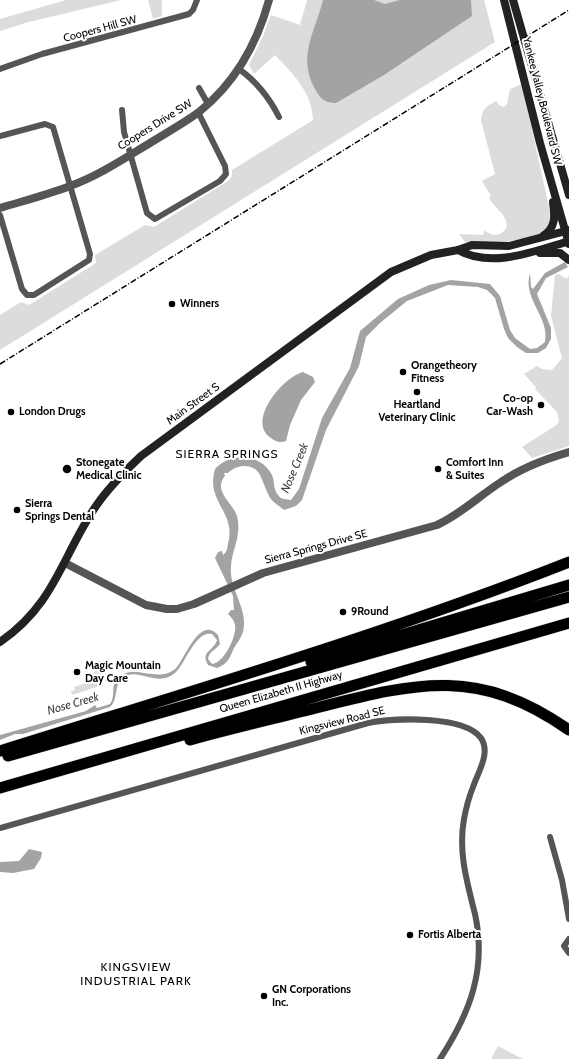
<!DOCTYPE html>
<html>
<head>
<meta charset="utf-8">
<style>
  body { margin:0 }
  canvas { display:block; background:#fff }
</style>
</head>
<body>
<canvas width="569" height="1059"></canvas>
<script>
const c = document.querySelector('canvas').getContext('2d');
c.lineJoin = 'round';
function fill(path, color) { c.fillStyle = color; c.fill(path, 'evenodd'); }
function trace(path, color, width, dash) { c.strokeStyle = color; c.lineWidth = width; c.lineCap = dash ? 'butt' : 'round'; c.setLineDash(dash || []); c.stroke(path); }
function drawText(font, color, halo, rows, align = 'center') {
  c.font = font + ' Cabin,sans-serif'; c.lineWidth = 4; c.setLineDash([]); c.textBaseline = 'middle'; c.strokeStyle = halo; c.fillStyle = color; for (const [text, x, y, turn = 0] of rows) {
    c.save(); c.translate(x, y); c.rotate((+turn || 0) * Math.PI / 180); c.textAlign = isNaN(turn) ? turn : align; if (halo) c.strokeText(text, 0, 0); c.fillText(text, 0, 0); c.restore();
  }
}
fill(new Path2D(`
  M 66,0 L 121,0 L 25,23 L 0,31 L 0,19 Z
  M 148,0 L 162,0 L 162,16 L 153,19 Z
  M 307,0 L 484,0 L 495,42 L 0,350 L 0,315 L 21,302 L 29,305 L 96,263 L 95,255 L 145,225 L 154,227 L 228,181 L 232,176 L 232,170 L 313,120 C 312,92 293,74 275,55 L 254,74 L 249,65 L 263,36 L 271,15 L 300,25 Z
  M 522,84 L 549,207 C 549,213 551,222 548,228 C 539,244 481,242 465,242 L 459,234 L 483,235 L 484,230 C 492,237 502,237 507,226 C 506,212 493,208 489,197 L 491,196 L 482,181 L 495,174 L 481,120 C 482,109 487,106 496,101 L 500,106 L 504,107 L 507,104 L 510,89 Z
  M 559,274 L 567,279 L 569,275 L 569,446 L 532,458 L 522,447 L 555,426 L 559,422 L 557,412 L 535,389 L 536,387 L 524,374 L 537,366 L 542,369 L 552,370 L 562,358 L 551,316 L 555,275 Z
  M 100,661 L 109,666 L 100,686 L 72,695 L 71,691 L 75,690 L 74,687 L 89,682 Z
  M 498,1046 L 523,1059 L 491,1059 Z`), '#dcdcdc');
fill(new Path2D(`
  M 323,0 L 374,0 L 385,4 L 400,0 L 471,0 L 472,16 L 384,75 L 336,103 C 324,103 320,98 315,89 C 297,56 315,32 323,0 Z
  M 565,262 L 568,267 L 546,278 L 537,294 L 551,328 L 551,339 L 546,348 L 538,353 L 526,353 L 517,347 L 508,338 L 504,329 L 495,298 L 487,290 L 478,287 L 448,285 L 407,301 L 380,323 L 366,337 L 359,366 L 326,430 L 302,500 L 296,506 L 284,510 C 280,506 274,503 270,498 C 266,491 264,483 260,475 C 254,463 237,464 228,473 L 224,473 L 225,476 C 212,491 234,504 237,516 C 242,537 232,548 231,567 C 229,590 249,609 243,632 C 241,638 237,643 234,648 C 230,657 228,664 217,668 L 208,665 C 200,651 214,651 217,640 L 212,634 C 196,630 186,662 176,672 C 158,689 139,667 124,677 C 113,684 119,699 110,707 L 23,734 L 15,734 L 0,740 L 0,735 L 86,711 L 95,705 L 97,708 L 110,704 C 117,695 108,684 122,675 C 137,665 157,683 175,669 C 184,662 199,614 218,635 L 220,644 C 216,650 209,651 208,659 L 212,664 C 224,663 237,636 235,625 C 234,620 231,617 228,614 L 231,610 L 234,610 L 233,596 L 215,558 L 218,552 L 222,551 L 223,555 C 227,552 227,549 228,544 C 237,512 205,502 215,469 C 230,452 261,453 272,475 C 275,482 273,489 278,495 C 281,500 286,499 291,500 L 299,489 L 322,418 L 350,368 L 360,331 L 398,299 L 429,285 L 451,280 L 490,284 L 500,296 L 510,330 L 515,338 L 530,349 L 537,348 L 545,342 C 550,317 522,299 530,273 L 531,287 L 533,289 L 545,273 Z
  M 303,372 L 313,377 L 315,382 L 301,400 L 290,425 L 286,441 C 280,443 276,442 271,438 C 246,421 283,377 303,372 Z
  M 29,849 L 42,852 L 41,858 L 34,869 L 13,873 L 0,872 L 0,862 L 19,861 Z`), '#a3a3a3');
const motorway = new Path2D(`
  M 311,662 L 569,585
  M 190,740 C 233,728 277,718 320,707 C 419,682 479,667 569,730
  M 0,751 C 191,691 383,635 569,562
  M 8,756 L 569,597
  M 0,788 L 569,623`);
trace(motorway, '#dbdbdb', 12);
trace(new Path2D(`
  M 0,69 L 42,54 L 189,14 L 193,10 L 197,0
  M 239,69 C 257,82 269,97 279,117
  M 199,88 L 208,104
  M 122,110 L 124,132 L 147,213 L 155,219 L 220,181 L 226,174 L 225,166 L 198,112
  M 0,136 L 45,124 L 53,127 L 90,254 L 89,260 L 34,295 L 27,295 L 22,289 L 0,215
  M 0,828 L 368,723 C 393,718 464,715 481,738 C 491,753 478,772 473,787 C 469,797 466,808 464,819 C 458,852 467,882 475,914 C 487,969 470,1013 440,1059
  M 550,837 L 562,880 L 569,919
  M 569,939 L 564,946 L 569,953`), '#555', 6);
trace(new Path2D(`
  M 0,208 C 23,201 47,195 70,186 C 98,176 125,158 150,143 C 166,133 184,123 199,112 C 235,83 257,44 269,0
  M 65,563 L 146,605 L 167,609 L 177,609 L 194,604 L 263,573 L 437,525 C 461,514 479,496 501,482 C 521,468 545,459 569,452`), '#555', 8);
trace(new Path2D(`
  M 504,0 L 540,143 L 569,244
  M 513,0 L 569,195
  M 543,236 C 556,228 555,216 553,202
  M 458,250 C 492,269 535,251 569,241
  M 540,253 L 560,253 L 569,260
  M 0,642 C 54,605 61,559 94,509 C 107,489 124,472 141,456 L 391,272 L 431,255 L 458,250 L 472,245 L 509,246 L 569,230`), '#222', 8);
trace(motorway, '#000', 11);
trace(new Path2D(`
  M 0,364 L 569,10`), '#000', 1.5, [6, 2, 1, 2]);
for (const [x, y, r, color] of [
  [172,304,4,"#000"],
  [403,372,4,"#000"],
  [417,392,4,"#000"],
  [541,405,4,"#000"],
  [11,412,4,"#000"],
  [67,469,5,"#000"],
  [438,469,4,"#000"],
  [17,510,4,"#000"],
  [343,612,4,"#000"],
  [77,672,4,"#000"],
  [410,935,4,"#000"],
  [264,996,4,"#000"]
]) { const dot = new Path2D(); dot.arc(x, y, r, 0, 2 * Math.PI); c.fillStyle = color; c.fill(dot); trace(dot, '#fff', 1.5); }
drawText('11px', '#000', '#fff', [
  ["Coopers Hill SW",100,29,-15],
  ["Yankee Valley Boulevard SW",542,101,76],
  ["Coopers Drive SW",155,125,-32],
  ["Main Street S",193,404,-36],
  ["Sierra Springs Drive SE",316,547,-15],
  ["Queen Elizabeth II Highway",281,692,-16],
  ["Kingsview Road SE",342,721,-14]
]);
drawText('bold 11px', '#000', '#fff', [
  ["Winners",180,304],
  ["Orangetheory",411,366],
  ["Fitness",411,379],
  ["Co-op",533,399,"right"],
  ["Car-Wash",533,412,"right"],
  ["Heartland",417,405,"center"],
  ["Veterinary Clinic",417,418,"center"],
  ["London Drugs",19,412],
  ["Stonegate",76,463],
  ["Medical Clinic",76,476],
  ["Comfort Inn",446,463],
  ["& Suites",446,476],
  ["Sierra",25,504],
  ["Springs Dental",25,517],
  ["9Round",351,612],
  ["Magic Mountain",85,666],
  ["Day Care",85,679],
  ["Fortis Alberta",418,935],
  ["GN Corporations",272,990],
  ["Inc.",272,1003]
], 'left');
c.letterSpacing = '1px';
drawText('12px', '#000', '#fff', [
  ["SIERRA SPRINGS",227,454],
  ["KINGSVIEW",136,967],
  ["INDUSTRIAL PARK",136,981]
]);
c.letterSpacing = '0px';
drawText('italic 12px', '#444', '#fff', [
  ["Nose Creek",295,468,-67],
  ["Nose Creek",73,704,-16]
]);
</script>
</body>
</html>
